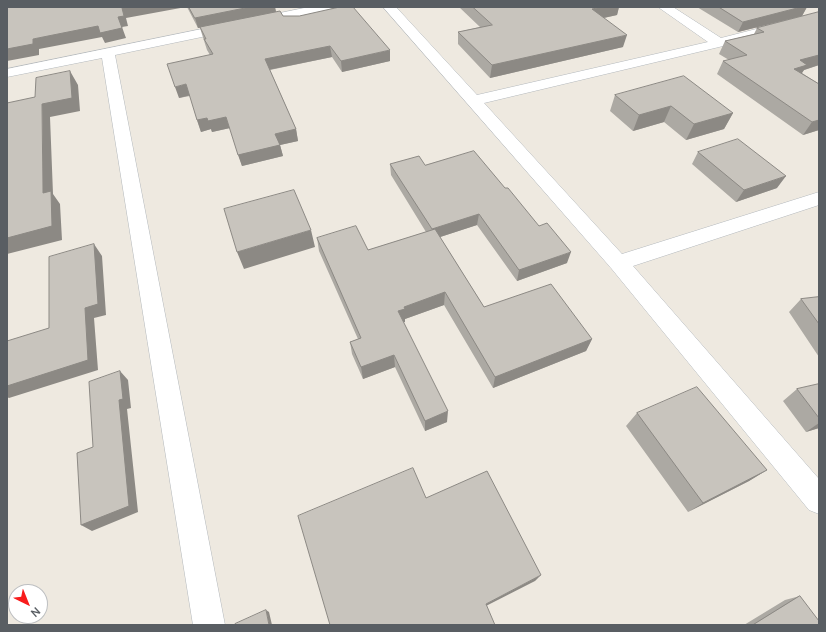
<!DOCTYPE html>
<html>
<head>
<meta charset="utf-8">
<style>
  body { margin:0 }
  #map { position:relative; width:826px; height:632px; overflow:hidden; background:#eee9e0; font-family:Manrope,sans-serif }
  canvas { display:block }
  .frame { position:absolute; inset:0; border:8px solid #595e63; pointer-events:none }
  .north { position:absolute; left:8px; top:584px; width:40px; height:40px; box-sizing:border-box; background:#fff; border:1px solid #bdbfc1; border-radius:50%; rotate:137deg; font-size:11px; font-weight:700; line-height:16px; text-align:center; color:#595e63 }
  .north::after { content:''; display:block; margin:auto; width:14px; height:18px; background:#f81c1c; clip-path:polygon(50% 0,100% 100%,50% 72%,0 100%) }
</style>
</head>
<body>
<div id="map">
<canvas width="826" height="632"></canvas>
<div class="frame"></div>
<div class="north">N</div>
</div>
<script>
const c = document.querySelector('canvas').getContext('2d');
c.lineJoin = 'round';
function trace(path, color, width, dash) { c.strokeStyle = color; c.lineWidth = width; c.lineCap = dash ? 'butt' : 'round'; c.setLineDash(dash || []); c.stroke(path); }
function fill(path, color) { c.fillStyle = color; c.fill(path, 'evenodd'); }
const street = new Path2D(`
  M 309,7 L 333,7 L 327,11 L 115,55 L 225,625 L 193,625 L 102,58 L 7,77 L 7,69 Z
  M 383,7 L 396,7 L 477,95 L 708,42 L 658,7 L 673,7 L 721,38 L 819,13 L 819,21 L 719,47 L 484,103 L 622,254 L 819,192 L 819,205 L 633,266 L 819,479 L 819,514 L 809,510 L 611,268 Z`);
trace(street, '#b3b8bc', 1);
fill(street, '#fff');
fill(new Path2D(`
  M 187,7 L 275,7 L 276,12 L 283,16 L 390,61 L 342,72 L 332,57 L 270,70 L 296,129 L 298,141 L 280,145 L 283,156 L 242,166 L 230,128 L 212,132 L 211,129 L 201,132 L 197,120 L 190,96 L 179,98 L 210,55 L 207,50 L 200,28 L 198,28 Z
  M 459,7 L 619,7 L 617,15 L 604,18 L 623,47 L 490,78 L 458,44 L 458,32 L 480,27 Z
  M 697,7 L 807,7 L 802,16 L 738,32 Z
  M 819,12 L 819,65 L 804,70 L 802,73 L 819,84 L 819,130 L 803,135 L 717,74 L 723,61 L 729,60 L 719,54 L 725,41 L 754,34 L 757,28 Z
  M 615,95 L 733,113 L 724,129 L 686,140 L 664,122 L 633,131 L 610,111 Z
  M 698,152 L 777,188 L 736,202 L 692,164 Z
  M 390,164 L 425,165 L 567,263 L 517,281 L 477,225 L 440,237 L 484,307 L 592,339 L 586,351 L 493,388 L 444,305 L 405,319 L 405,322 L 403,322 L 447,422 L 425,431 L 395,367 L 363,379 L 352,354 L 350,342 L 358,339 L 319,251 L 317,238 L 368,250 L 426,232 L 391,175 Z
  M 819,297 L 819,357 L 789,312 L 801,299 Z
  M 819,384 L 819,428 L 806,432 L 783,401 L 797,389 Z
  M 637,413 L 767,470 L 749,481 L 688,512 L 626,426 Z
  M 800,596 L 819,625 L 744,625 L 785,600 Z`), '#aca9a3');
fill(new Path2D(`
  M 129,7 L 186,7 L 126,18 L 128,26 L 122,27 L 126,38 L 105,43 L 102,37 L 39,49 L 39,55 L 7,61 L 7,49 L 33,39 L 118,17 L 122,8 Z
  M 250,7 L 275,7 L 276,12 L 198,28 L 195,18 Z
  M 602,7 L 619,7 L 617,15 L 589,21 L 592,9 Z
  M 801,7 L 807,7 L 802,16 L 738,32 L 743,22 Z
  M 627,35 L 623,47 L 490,78 L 492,65 Z
  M 330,46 L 332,57 L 268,70 L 265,59 Z
  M 390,50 L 390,61 L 342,72 L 341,61 Z
  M 819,55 L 819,65 L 804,70 L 799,77 L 794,69 L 800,60 Z
  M 70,71 L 78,85 L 80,111 L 50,117 L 53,194 L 60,204 L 62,240 L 7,254 L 7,238 L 43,193 L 42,104 Z
  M 186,84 L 191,95 L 179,98 L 175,87 Z
  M 671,106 L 664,122 L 633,131 L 639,115 Z
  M 733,113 L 724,129 L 686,140 L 694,124 Z
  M 226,117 L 230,128 L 212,132 L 211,129 L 201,132 L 197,120 L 207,118 Z
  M 819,120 L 819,130 L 803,135 L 812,122 Z
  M 296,129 L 298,141 L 280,145 L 283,156 L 242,166 L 238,155 L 275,134 Z
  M 786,176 L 777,188 L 736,202 L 744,190 Z
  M 479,214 L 477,225 L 431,240 L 432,229 Z
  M 311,230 L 315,247 L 244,269 L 237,252 Z
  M 94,244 L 102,256 L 106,315 L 94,318 L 98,370 L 9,398 L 7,397 L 7,386 L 85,308 Z
  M 571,252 L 567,263 L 517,281 L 519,270 Z
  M 445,292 L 444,305 L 405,319 L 405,322 L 398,324 L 398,311 L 404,307 Z
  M 592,339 L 586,351 L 493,388 L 495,377 Z
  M 394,355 L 395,367 L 363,379 L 361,367 Z
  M 120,371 L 128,380 L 131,408 L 127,409 L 138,512 L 92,531 L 81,525 L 119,400 Z
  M 448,411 L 447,422 L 425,431 L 425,421 Z
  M 819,423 L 819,428 L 806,432 Z
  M 767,470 L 749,481 L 688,512 L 703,503 Z
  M 541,575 L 535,581 L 482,608 L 486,604 Z
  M 266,610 L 269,612 L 272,625 L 269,625 Z`), '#8c8984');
const building = new Path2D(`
  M 7,7 L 129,7 L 122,8 L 124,16 L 118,17 L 122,28 L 100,33 L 98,26 L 33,39 L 33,44 L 7,49 Z
  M 189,7 L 250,7 L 195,18 Z
  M 340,7 L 353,7 L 390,50 L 341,61 L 330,46 L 265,59 L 296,129 L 275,134 L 280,145 L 238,155 L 226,117 L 208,121 L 207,118 L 197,120 L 186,84 L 175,87 L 167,64 L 213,54 L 204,39 L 206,39 L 200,27 L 280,11 L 283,16 L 299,16 Z
  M 473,7 L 602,7 L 592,9 L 627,35 L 492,65 L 458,32 L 492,25 Z
  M 719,7 L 801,7 L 743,22 Z
  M 819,12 L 819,55 L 800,60 L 807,65 L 794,69 L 819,84 L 819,120 L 812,122 L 723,61 L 747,55 L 725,41 L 764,32 L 757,28 Z
  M 70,71 L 72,98 L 42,104 L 43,193 L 51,191 L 52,226 L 7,238 L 7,103 L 35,97 L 36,78 Z
  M 684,76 L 733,113 L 694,124 L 671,106 L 639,115 L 615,95 Z
  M 738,139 L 786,176 L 744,190 L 698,152 Z
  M 474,151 L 505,188 L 508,188 L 539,226 L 547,223 L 571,252 L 519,270 L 479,214 L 432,229 L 390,164 L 419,156 L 425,165 Z
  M 294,190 L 311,230 L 237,252 L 224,209 Z
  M 356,226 L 368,250 L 435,229 L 484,307 L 551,284 L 592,339 L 495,377 L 445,292 L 404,307 L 405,309 L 398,311 L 448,411 L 425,421 L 394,355 L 361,367 L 350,342 L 361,338 L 317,238 Z
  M 94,244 L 98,304 L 85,308 L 88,360 L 7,386 L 7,341 L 49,328 L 49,257 Z
  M 819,297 L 819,324 L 801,299 Z
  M 120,371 L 123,399 L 119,400 L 129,506 L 81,525 L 77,453 L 93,447 L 89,382 Z
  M 819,384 L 819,418 L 797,389 Z
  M 697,387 L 767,470 L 703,503 L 637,413 Z
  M 413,468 L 426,498 L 487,471 L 541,575 L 486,604 L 495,625 L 330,625 L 298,516 Z
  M 800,596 L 819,621 L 819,625 L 753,625 Z
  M 266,610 L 269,625 L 235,625 L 235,624 Z`);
fill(building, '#c8c4bd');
trace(building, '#8c8984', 1);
</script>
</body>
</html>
